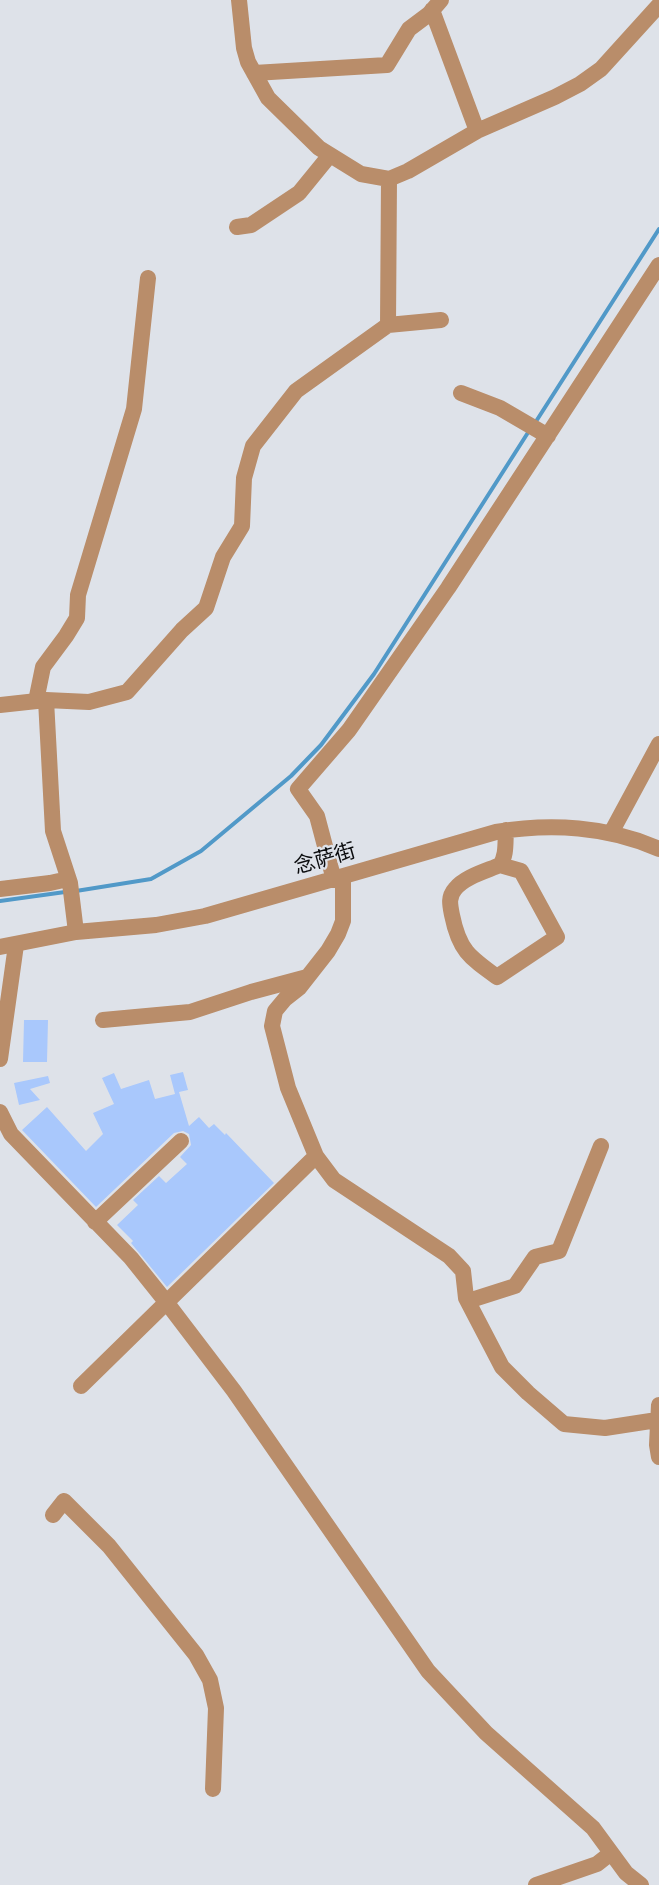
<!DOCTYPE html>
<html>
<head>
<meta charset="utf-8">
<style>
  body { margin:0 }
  canvas { display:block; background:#dee2e9 }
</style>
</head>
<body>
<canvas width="659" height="1885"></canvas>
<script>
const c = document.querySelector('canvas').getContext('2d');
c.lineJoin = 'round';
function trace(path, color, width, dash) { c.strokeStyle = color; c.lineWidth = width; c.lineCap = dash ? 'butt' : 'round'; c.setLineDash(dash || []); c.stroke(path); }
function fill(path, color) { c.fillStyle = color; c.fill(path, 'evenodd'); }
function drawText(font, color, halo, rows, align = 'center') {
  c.font = font + ' Quicksand,"Noto Sans SC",sans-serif'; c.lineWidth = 4.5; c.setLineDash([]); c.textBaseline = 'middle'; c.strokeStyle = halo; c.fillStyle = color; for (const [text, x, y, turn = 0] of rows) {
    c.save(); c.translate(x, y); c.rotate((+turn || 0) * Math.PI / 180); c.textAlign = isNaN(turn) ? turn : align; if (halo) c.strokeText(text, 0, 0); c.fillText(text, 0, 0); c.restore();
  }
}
trace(new Path2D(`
  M 535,423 L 659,229
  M 76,891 L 151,879 L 201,851 L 291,776 L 321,745 L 374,674 L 529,431
  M 0,901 L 65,892`), '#5199c8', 4);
fill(new Path2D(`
  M 24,1020 L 48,1020 L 47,1062 L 23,1062 Z
  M 183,1072 L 188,1090 L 179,1092 L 189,1126 L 199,1117 L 209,1128 L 214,1124 L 225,1135 L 226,1133 L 274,1183 L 167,1287 L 131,1243 L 133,1241 L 117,1225 L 138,1205 L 133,1200 L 159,1176 L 166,1183 L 187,1164 L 180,1157 L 191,1145 L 189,1134 L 183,1131 L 174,1133 L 96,1207 L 22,1130 L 47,1107 L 86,1151 L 103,1134 L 93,1113 L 114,1104 L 102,1078 L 114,1073 L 121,1089 L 149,1080 L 155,1099 L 175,1094 L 170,1075 Z
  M 48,1076 L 50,1083 L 30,1089 L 40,1100 L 19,1105 L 14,1083 Z`), '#a9c8fc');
trace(new Path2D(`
  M 239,0 L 244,48 L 248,62 L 268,98 L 319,148 L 361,174 L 389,179 L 408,171 L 477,131 L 555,97 L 580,84 L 601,69 L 659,5
  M 432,10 L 477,131
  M 254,73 L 387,65 L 409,29 L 429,14 L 441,0
  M 237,227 L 251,225 L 299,193 L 330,155
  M 388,325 L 389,179
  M 461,393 L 500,408 L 548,436
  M 46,700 L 53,831 L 70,883 L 76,932
  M 36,701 L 43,667 L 66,636 L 77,618 L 78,595 L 134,409 L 148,278
  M 0,705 L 46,700 L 89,702 L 127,692 L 182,630 L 206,608 L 223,557 L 242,526 L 244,478 L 253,446 L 296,391 L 388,325 L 441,320
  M 611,833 L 659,744
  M 500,865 L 521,871 L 557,937 L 497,977 C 469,957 459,950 452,915 C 450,905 448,897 455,889 C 464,877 486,871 500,865 C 507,855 505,842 506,830
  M 343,877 L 343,921 L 338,934 L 328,951 L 299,988 L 285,999 L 275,1011 L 272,1026 L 288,1088 L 316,1156 L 334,1180 L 449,1256 L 463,1271 L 466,1298 L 502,1367 L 528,1393 L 564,1424 L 605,1428 L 657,1420
  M 334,880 L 317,816 L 298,789 L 349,730 L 448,588 L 659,265
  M 0,889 L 50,883 L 68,879
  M 0,947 L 76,932 L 156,925 L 205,916 L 496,832 C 550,823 608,826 659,849
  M 103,1020 L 190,1012 L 251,992 L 307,977
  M 0,1059 L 16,945
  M 0,1112 L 11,1134 L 131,1258 L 167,1303 L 234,1391 L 428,1671 L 486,1733 L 593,1828 L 626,1873 L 641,1885
  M 95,1222 L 181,1141
  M 468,1301 L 515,1286 L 535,1257 L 559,1251 L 601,1146
  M 81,1386 L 316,1156
  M 659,1405 L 657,1445 L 659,1457
  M 53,1515 L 64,1501 L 109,1546 L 196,1655 L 210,1680 L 216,1708 L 213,1789
  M 536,1885 L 597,1864 L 611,1853`), '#b98d6a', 16);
drawText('21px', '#0b0c0e', '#dee2e9', [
  ["念萨街",325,859,-16]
]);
</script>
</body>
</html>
